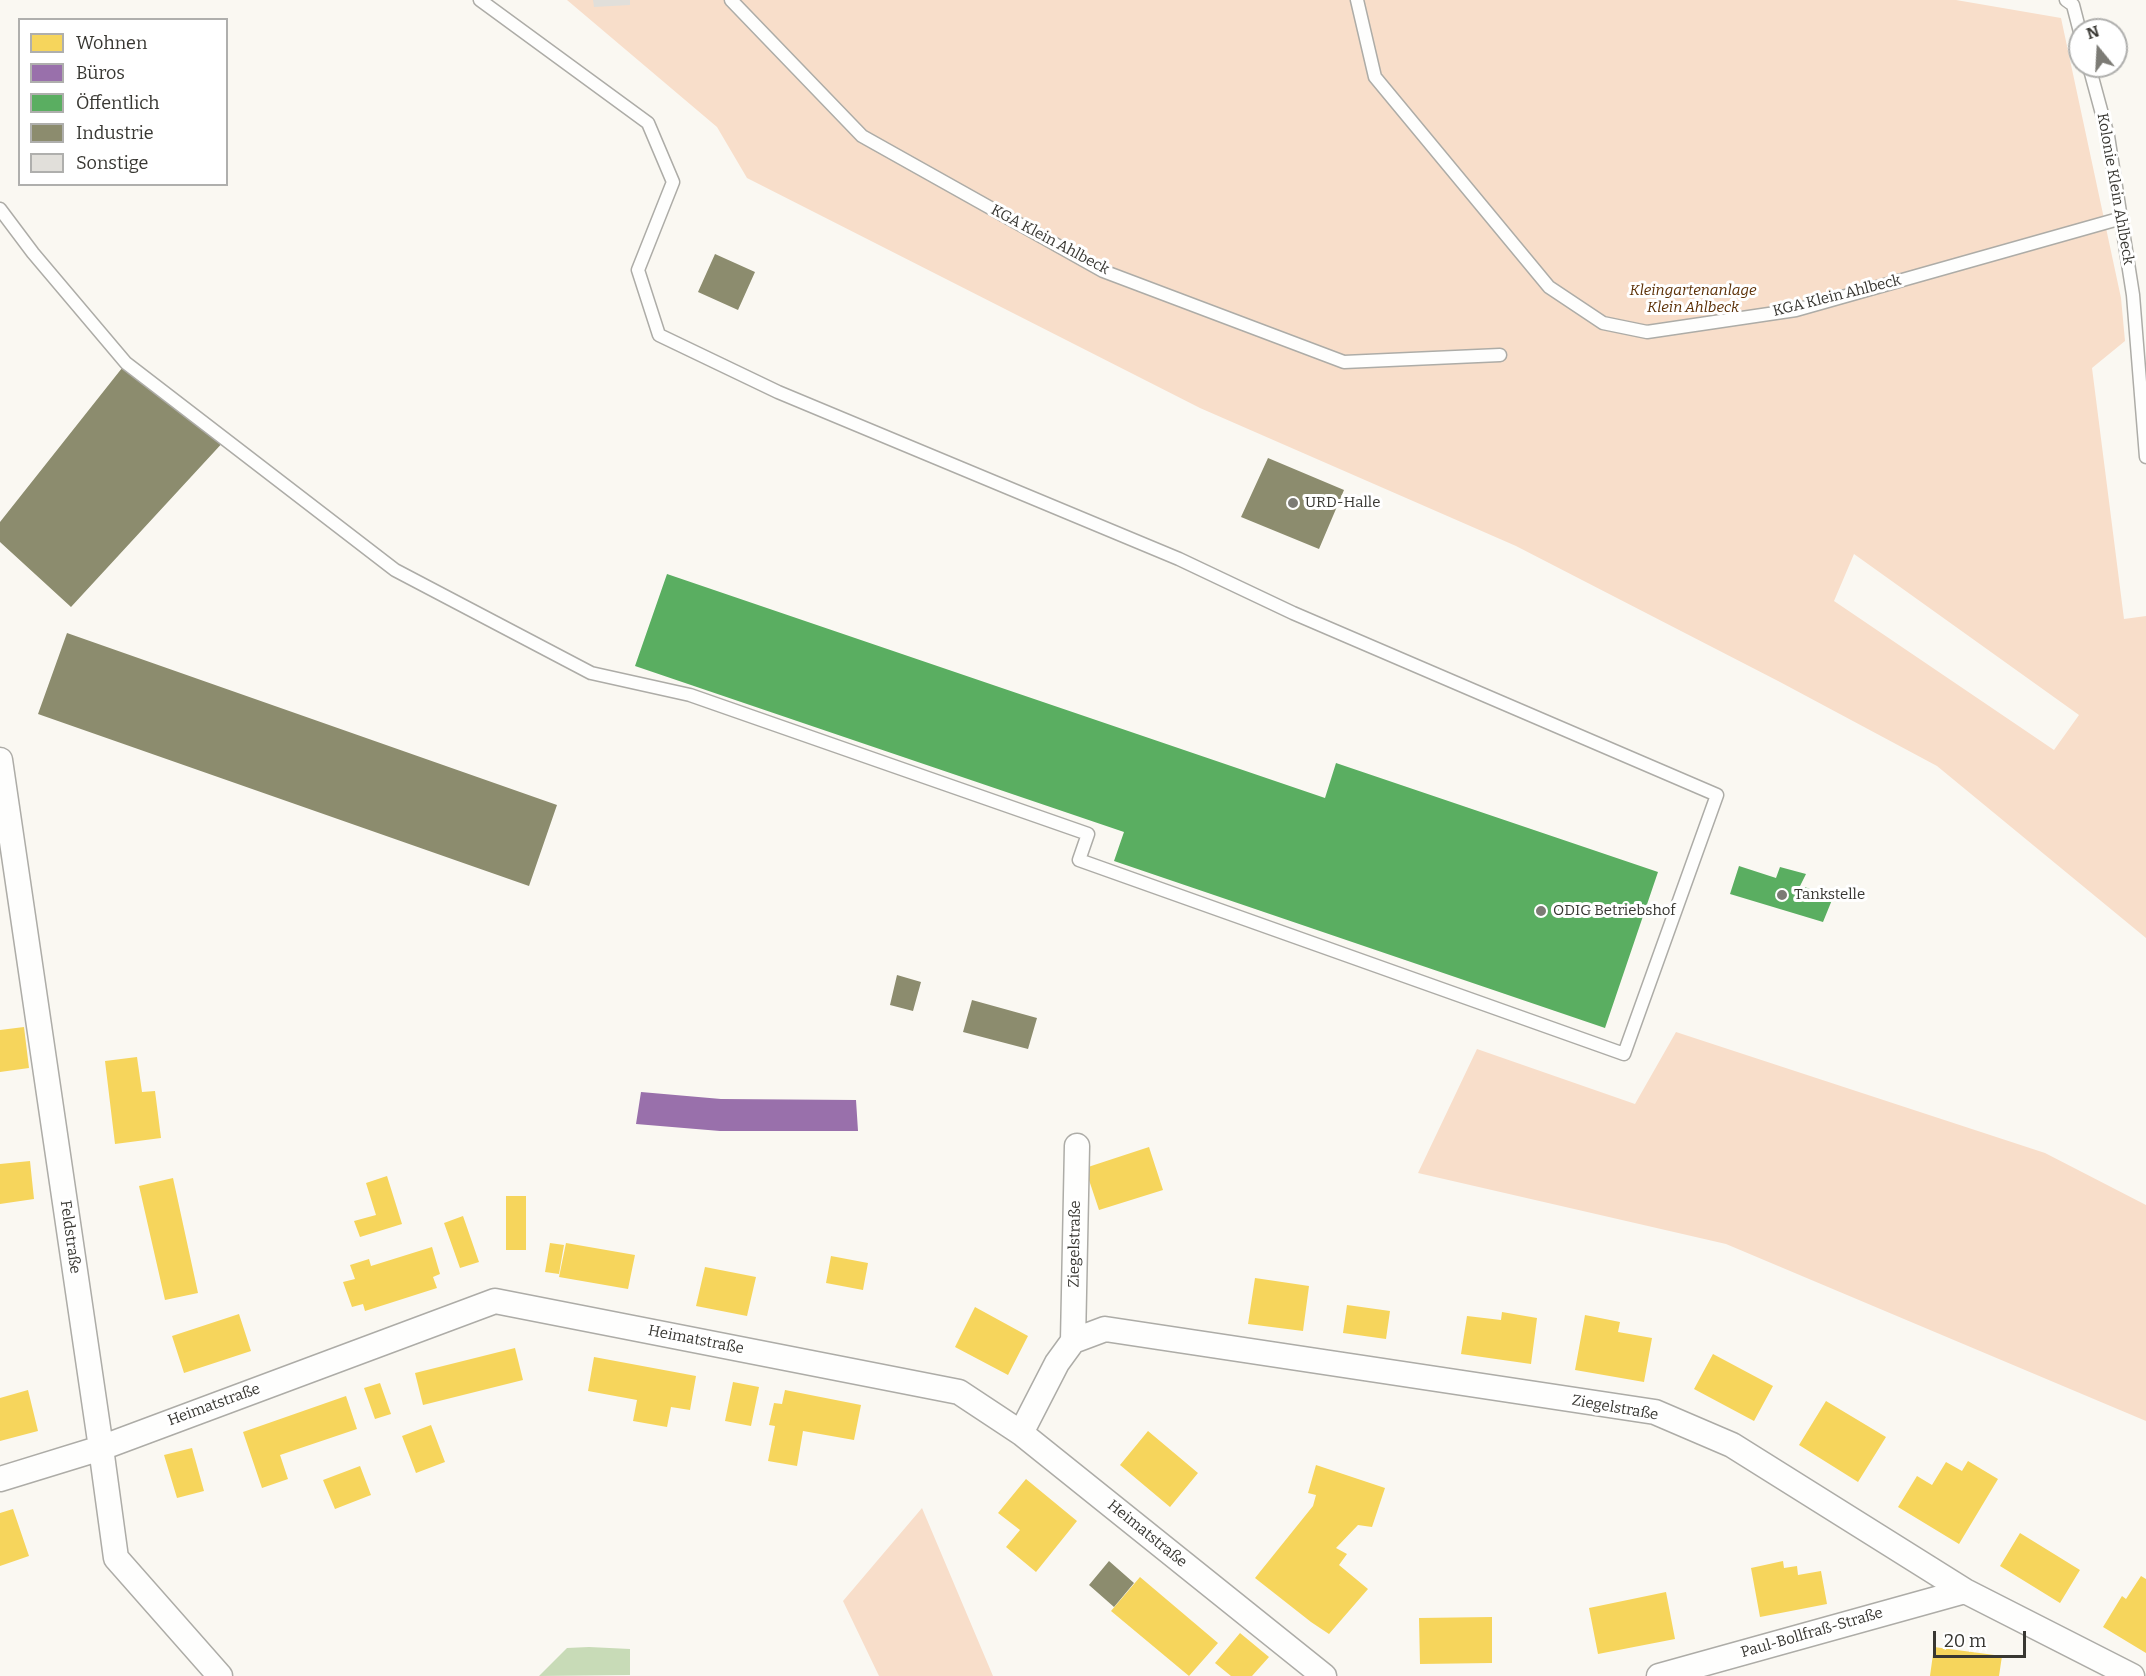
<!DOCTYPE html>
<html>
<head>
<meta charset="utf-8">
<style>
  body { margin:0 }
  #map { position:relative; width:2146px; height:1676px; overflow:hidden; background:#faf8f2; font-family:Bitter,serif }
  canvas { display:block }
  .legend { position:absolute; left:18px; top:18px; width:210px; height:168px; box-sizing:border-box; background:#fff; border:2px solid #afafad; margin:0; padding:8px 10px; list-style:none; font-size:18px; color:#383732 }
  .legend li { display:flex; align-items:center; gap:12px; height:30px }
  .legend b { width:30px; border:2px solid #afafad }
  .north { position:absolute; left:2068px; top:18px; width:60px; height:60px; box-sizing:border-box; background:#fff; border:2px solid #afafad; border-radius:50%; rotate:342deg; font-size:16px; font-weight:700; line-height:24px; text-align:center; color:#383732 }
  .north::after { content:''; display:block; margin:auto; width:21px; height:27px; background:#7c7b75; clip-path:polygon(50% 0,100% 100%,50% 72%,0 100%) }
  .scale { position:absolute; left:1933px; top:1631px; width:93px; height:27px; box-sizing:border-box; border:3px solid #383732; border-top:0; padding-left:8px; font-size:18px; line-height:21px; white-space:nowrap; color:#383732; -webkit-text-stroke:4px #fff; paint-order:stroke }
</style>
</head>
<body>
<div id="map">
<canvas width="2146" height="1676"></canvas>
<ul class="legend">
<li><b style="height:16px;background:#f6d55c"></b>Wohnen</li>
<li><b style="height:16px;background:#9970ab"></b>Büros</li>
<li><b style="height:16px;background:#5aae61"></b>Öffentlich</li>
<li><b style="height:16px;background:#8c8c6e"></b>Industrie</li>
<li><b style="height:16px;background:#e1dfda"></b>Sonstige</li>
</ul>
<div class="north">N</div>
<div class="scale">20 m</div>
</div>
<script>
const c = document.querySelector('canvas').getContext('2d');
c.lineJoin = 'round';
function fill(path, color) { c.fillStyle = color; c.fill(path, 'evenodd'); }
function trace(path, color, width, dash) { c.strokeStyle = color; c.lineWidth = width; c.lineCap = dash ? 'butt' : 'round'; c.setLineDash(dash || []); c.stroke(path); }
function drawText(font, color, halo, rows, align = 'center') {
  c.font = font + ' Bitter,serif'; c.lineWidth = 6; c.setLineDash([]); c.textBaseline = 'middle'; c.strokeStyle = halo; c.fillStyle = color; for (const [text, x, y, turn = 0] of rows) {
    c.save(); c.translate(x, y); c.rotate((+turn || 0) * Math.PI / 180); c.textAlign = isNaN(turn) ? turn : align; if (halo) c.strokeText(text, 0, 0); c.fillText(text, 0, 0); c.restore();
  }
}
fill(new Path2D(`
  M 567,0 L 1956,0 L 2061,18 L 2121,298 L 2125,341 L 2092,368 L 2124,619 L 2146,616 L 2146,938 L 1937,766 L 1780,682 L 1516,546 L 1200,408 L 747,178 L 717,127 ZM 1854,554 L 2079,715 L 2054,750 L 1834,601 Z
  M 1676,1032 L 2045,1153 L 2146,1205 L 2146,1421 L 1726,1244 L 1418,1173 L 1477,1049 L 1635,1104 Z
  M 922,1508 L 993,1676 L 879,1676 L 843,1601 Z`), '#f8deca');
fill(new Path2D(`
  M 589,1647 L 630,1649 L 630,1675 L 539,1676 L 567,1648 Z`), '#c8dbb7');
fill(new Path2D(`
  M 24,1027 L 29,1068 L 0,1072 L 0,1030 Z
  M 137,1057 L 142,1092 L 155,1091 L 161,1138 L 115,1144 L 105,1061 Z
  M 1149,1147 L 1163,1190 L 1099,1210 L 1085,1168 Z
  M 30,1161 L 34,1199 L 0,1204 L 0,1164 Z
  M 387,1176 L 402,1224 L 360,1237 L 354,1221 L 376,1215 L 366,1183 Z
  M 173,1178 L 198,1293 L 165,1300 L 139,1186 Z
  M 506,1196 L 526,1196 L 526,1250 L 506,1250 Z
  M 463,1216 L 479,1262 L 460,1268 L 444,1223 Z
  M 550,1243 L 564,1245 L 559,1274 L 545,1272 Z
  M 566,1243 L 635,1255 L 628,1289 L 559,1277 Z
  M 432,1247 L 440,1274 L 433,1277 L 437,1288 L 365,1311 L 363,1304 L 352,1307 L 343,1282 L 355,1279 L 350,1265 L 369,1259 L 371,1266 Z
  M 831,1256 L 868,1263 L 863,1290 L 826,1283 Z
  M 705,1267 L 756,1277 L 747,1316 L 696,1306 Z
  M 1255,1278 L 1309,1286 L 1303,1331 L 1248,1324 Z
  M 1347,1305 L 1390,1311 L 1386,1339 L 1343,1333 Z
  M 975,1307 L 1028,1336 L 1008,1375 L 955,1347 Z
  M 1502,1312 L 1537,1318 L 1531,1364 L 1461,1354 L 1467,1316 L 1501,1320 Z
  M 239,1314 L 251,1351 L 184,1373 L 172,1336 Z
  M 1585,1315 L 1620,1322 L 1618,1332 L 1652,1338 L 1644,1382 L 1575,1370 Z
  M 515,1348 L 523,1380 L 423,1405 L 415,1373 Z
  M 1713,1354 L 1773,1386 L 1754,1421 L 1694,1389 Z
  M 594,1357 L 696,1376 L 690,1410 L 671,1407 L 667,1427 L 633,1421 L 637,1400 L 588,1391 Z
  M 733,1382 L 759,1387 L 751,1426 L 725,1421 Z
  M 380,1383 L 391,1414 L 375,1419 L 364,1388 Z
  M 28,1390 L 38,1431 L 0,1441 L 0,1398 Z
  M 785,1390 L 861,1405 L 854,1440 L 803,1431 L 797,1466 L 768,1461 L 775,1426 L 769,1425 L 774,1403 L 782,1404 Z
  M 346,1396 L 357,1429 L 280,1455 L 288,1479 L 262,1488 L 243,1432 Z
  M 1826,1401 L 1886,1437 L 1858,1482 L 1799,1445 Z
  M 431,1425 L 445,1462 L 416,1473 L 402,1436 Z
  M 1148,1431 L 1198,1473 L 1170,1507 L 1120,1465 Z
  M 192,1448 L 204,1491 L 177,1498 L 164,1455 Z
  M 1968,1461 L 1998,1479 L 1959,1544 L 1898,1507 L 1917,1476 L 1932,1485 L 1946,1462 L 1962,1471 Z
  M 1316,1465 L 1385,1488 L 1372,1527 L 1358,1525 L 1336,1548 L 1347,1554 L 1339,1565 L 1368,1589 L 1329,1634 L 1311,1622 L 1255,1578 L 1313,1506 L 1316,1495 L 1308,1493 Z
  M 360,1466 L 371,1495 L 335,1509 L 323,1480 Z
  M 1026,1479 L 1077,1521 L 1036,1572 L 1006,1547 L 1020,1530 L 998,1513 Z
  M 13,1509 L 29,1556 L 0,1566 L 0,1513 Z
  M 2020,1533 L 2080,1570 L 2060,1603 L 2000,1566 Z
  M 1783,1561 L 1784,1568 L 1797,1566 L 1798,1575 L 1821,1571 L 1827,1604 L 1760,1617 L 1751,1568 Z
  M 2141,1576 L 2146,1579 L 2146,1653 L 2103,1627 L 2122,1596 L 2126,1599 Z
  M 1140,1577 L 1218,1643 L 1189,1676 L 1111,1611 Z
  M 1666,1592 L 1675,1639 L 1598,1654 L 1589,1608 Z
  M 1492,1617 L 1492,1663 L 1420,1664 L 1419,1618 Z
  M 1240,1633 L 1269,1657 L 1252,1676 L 1231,1676 L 1215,1663 Z
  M 1934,1647 L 2002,1656 L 1999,1676 L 1930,1676 Z`), '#f6d55c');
fill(new Path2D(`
  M 641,1092 L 721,1099 L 856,1100 L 858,1131 L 720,1131 L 636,1124 Z`), '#9970ab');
fill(new Path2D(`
  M 667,574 L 1325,798 L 1336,763 L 1658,872 L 1605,1028 L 1114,861 L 1124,832 L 635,666 Z
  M 1739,866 L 1776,878 L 1780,867 L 1806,874 L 1800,886 L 1834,895 L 1823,922 L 1730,894 Z`), '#5aae61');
fill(new Path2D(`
  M 715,254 L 755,272 L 738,310 L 698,292 Z
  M 126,363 L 226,439 L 71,607 L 0,542 L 0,522 Z
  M 1268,458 L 1344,490 L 1319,549 L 1241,517 Z
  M 67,633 L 557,805 L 529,886 L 38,714 Z
  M 897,975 L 921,982 L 913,1011 L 890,1005 Z
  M 972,1000 L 1037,1018 L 1028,1049 L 963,1032 Z
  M 1109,1561 L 1134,1583 L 1114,1607 L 1089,1585 Z`), '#8c8c6e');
fill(new Path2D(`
  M 593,0 L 630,0 L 630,5 L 594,7 Z`), '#e1dfda');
const lane = new Path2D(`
  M 731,0 L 862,136 L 1103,271 L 1344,362 L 1500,355
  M 1357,0 L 1375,77 L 1549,287 L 1603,323 L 1647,332 L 1796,310 L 2122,218
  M 2066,0 L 2073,5 L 2080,32
  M 2089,66 L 2108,136 L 2133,295 L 2146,457
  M 0,209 L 33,253 L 126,363 L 395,570 L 591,673 L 690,695 L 1088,834 L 1079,860 L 1624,1054 L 1717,795 L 1293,613 L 1179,559 L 778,392 L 659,335 L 638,270 L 673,182 L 648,123 L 480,0`);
const street = new Path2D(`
  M 0,760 L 101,1448 L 116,1558 L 220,1676
  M 1073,1341 L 1077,1146
  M 1021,1433 L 1057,1363 L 1073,1341 L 1105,1329 L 1655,1412 L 1732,1445 L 1965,1591 L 2132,1676
  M 0,1479 L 101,1448 L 495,1301 L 959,1392 L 1021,1433 L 1324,1676
  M 1659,1676 L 1965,1591`);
trace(lane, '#adaca7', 15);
trace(street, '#adaca7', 27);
trace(lane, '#fefefd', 12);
trace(street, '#fefefd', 24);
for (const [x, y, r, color] of [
  [1293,503,6,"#7c7b75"],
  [1782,895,6,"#7c7b75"],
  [1541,911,6,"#7c7b75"]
]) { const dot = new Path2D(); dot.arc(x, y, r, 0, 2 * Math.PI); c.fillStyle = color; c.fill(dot); trace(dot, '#fff', 2); }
drawText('15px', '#383732', '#fff', [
  ["Kolonie Klein Ahlbeck",2115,189,80],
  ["KGA Klein Ahlbeck",1050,240,28],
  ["KGA Klein Ahlbeck",1837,296,-14],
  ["Feldstraße",70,1237,82],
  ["Ziegelstraße",1075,1244,-89],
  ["Heimatstraße",696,1340,11],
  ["Heimatstraße",214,1405,-20],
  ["Ziegelstraße",1615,1408,10],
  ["Heimatstraße",1147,1534,39],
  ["Paul-Bollfraß-Straße",1812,1633,-16]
]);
drawText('italic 15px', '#5c3006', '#fff', [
  ["Kleingartenanlage",1693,291],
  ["Klein Ahlbeck",1693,308]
]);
drawText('15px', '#383732', '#fff', [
  ["URD-Halle",1305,503],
  ["Tankstelle",1794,895],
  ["ODIG Betriebshof",1553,911]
], 'left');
</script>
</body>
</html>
